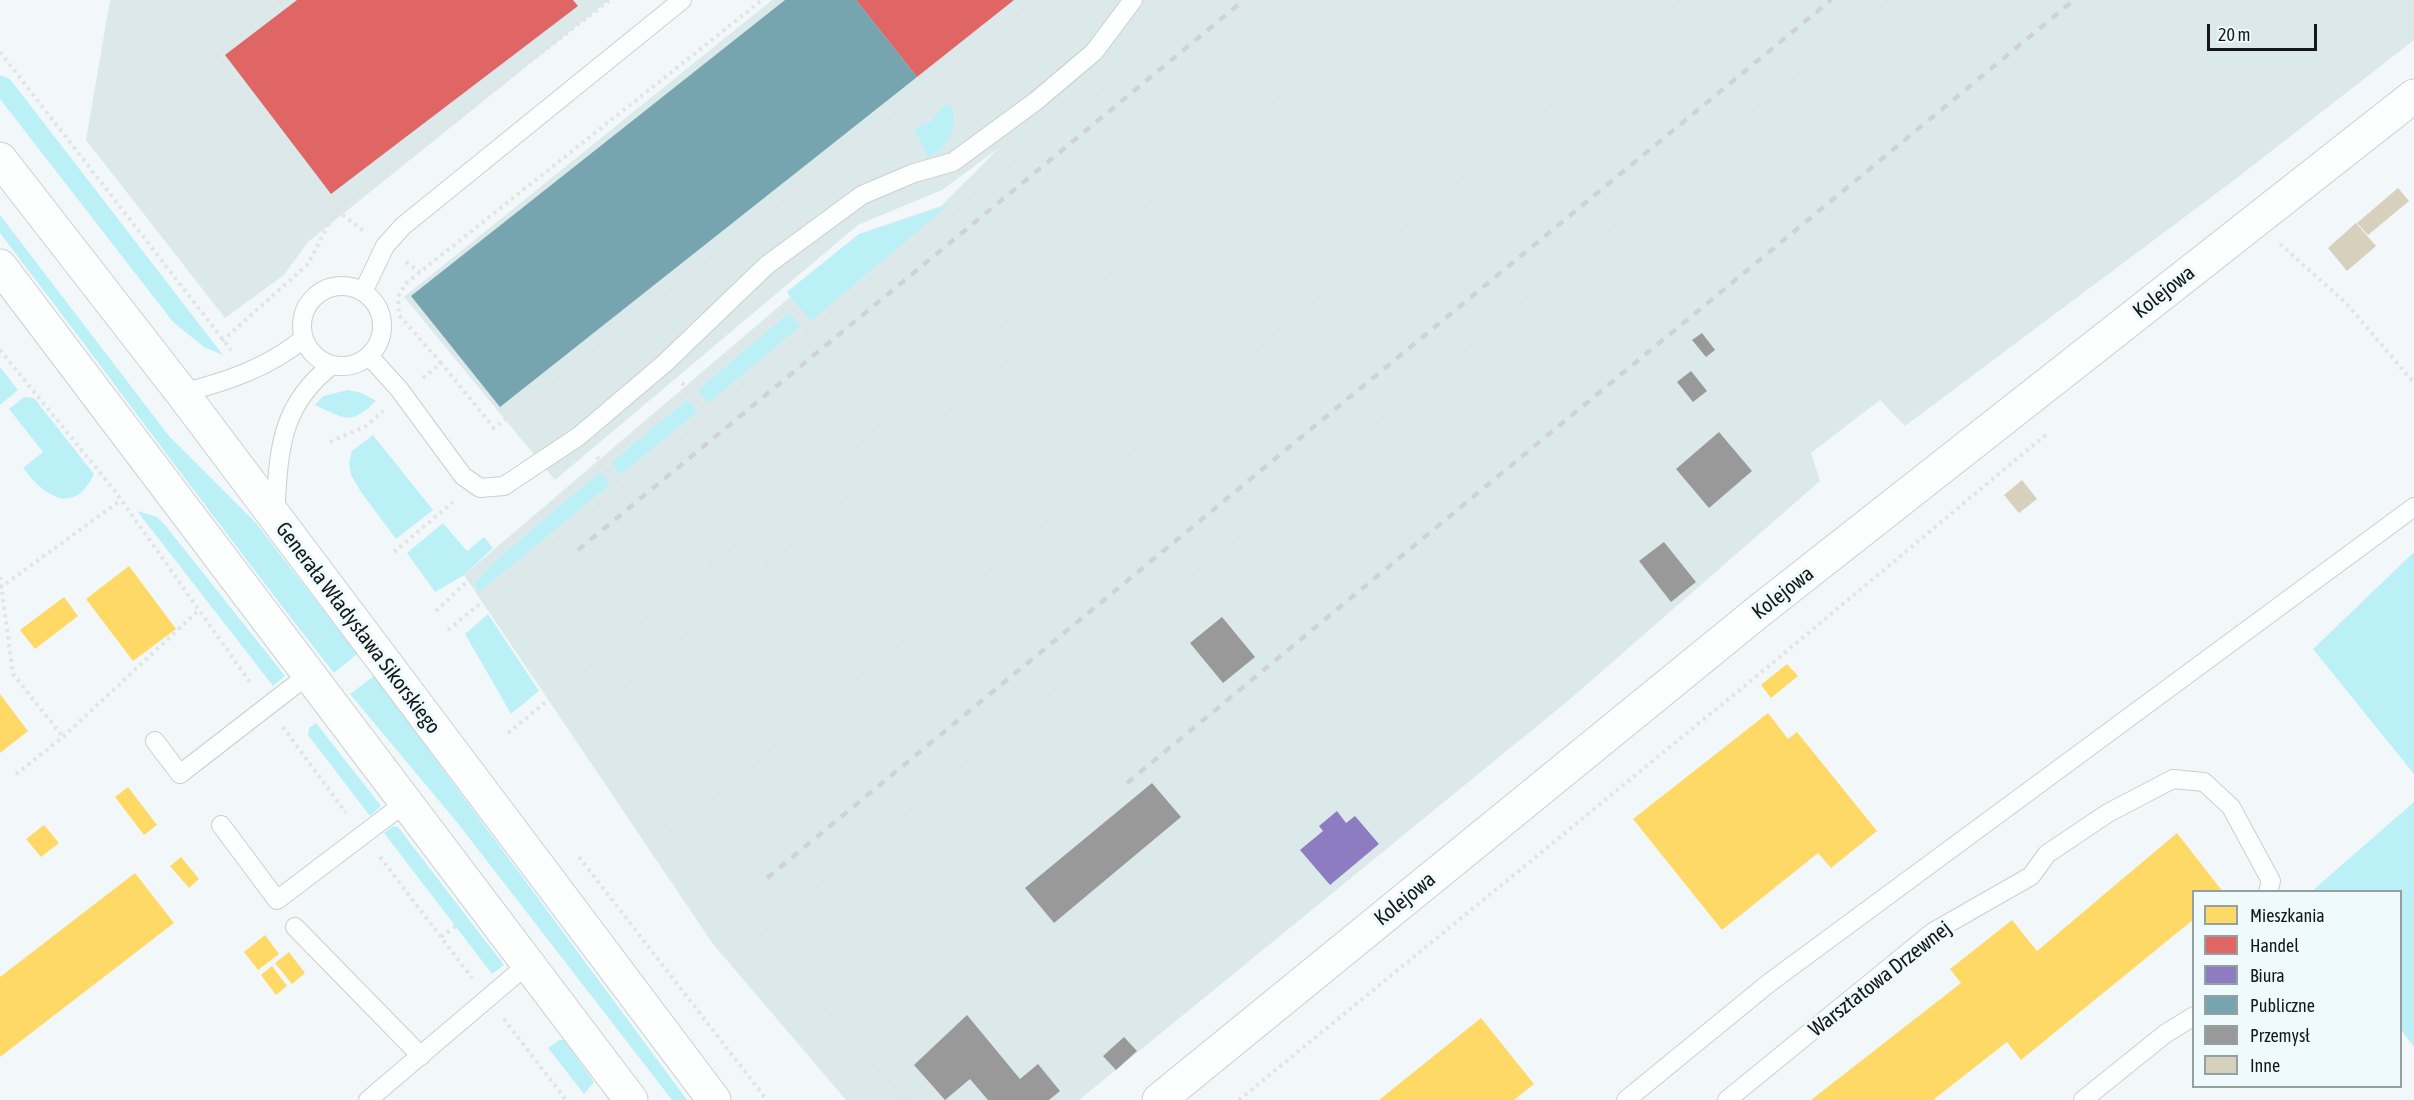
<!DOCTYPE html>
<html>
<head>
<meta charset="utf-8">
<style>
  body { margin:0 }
  #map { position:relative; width:2414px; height:1100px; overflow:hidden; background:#f2f8f9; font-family:"Asap Condensed",sans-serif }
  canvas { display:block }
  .legend { position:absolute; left:2192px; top:890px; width:210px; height:198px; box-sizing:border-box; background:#effafc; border:2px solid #97a0a1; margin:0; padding:8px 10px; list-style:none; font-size:18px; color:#141819 }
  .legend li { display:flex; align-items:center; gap:12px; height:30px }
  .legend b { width:30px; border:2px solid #97a0a1 }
  .scale { position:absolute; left:2207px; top:24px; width:110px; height:27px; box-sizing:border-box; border:3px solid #141819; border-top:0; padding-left:8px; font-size:18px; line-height:21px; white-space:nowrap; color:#141819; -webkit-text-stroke:4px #effafc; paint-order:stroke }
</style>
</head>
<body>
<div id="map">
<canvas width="2414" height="1100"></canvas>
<ul class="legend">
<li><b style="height:16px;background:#ffd966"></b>Mieszkania</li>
<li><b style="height:16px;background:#e06666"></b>Handel</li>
<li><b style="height:16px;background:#8e7cc3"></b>Biura</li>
<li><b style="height:16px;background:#76a5af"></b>Publiczne</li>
<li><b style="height:16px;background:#999"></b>Przemysł</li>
<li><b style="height:16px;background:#d6d0bd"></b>Inne</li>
</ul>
<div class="scale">20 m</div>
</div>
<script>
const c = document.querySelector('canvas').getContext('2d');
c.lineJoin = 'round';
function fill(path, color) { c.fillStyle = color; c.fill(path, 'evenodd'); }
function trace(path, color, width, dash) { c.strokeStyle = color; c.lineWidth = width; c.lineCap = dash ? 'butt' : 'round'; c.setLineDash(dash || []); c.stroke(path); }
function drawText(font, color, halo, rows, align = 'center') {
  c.font = font + ' "Asap Condensed",sans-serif'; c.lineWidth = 6; c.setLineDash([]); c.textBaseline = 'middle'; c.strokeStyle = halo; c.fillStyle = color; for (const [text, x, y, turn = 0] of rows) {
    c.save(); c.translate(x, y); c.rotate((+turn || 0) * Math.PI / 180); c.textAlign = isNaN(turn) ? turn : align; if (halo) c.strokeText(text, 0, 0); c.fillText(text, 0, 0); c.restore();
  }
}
fill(new Path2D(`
  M 110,0 L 609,0 L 308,242 L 284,275 L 225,318 L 86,140 Z
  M 772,0 L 2414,0 L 2414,40 L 2233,181 L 1905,426 L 1880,400 L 1811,453 L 1820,481 L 1569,700 L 1079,1100 L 846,1100 L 713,944 L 464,575 L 790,297 L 787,292 L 859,234 L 941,206 L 999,148 L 942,190 L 858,225 L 555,480 L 404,297 Z`), '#dbe9eb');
fill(new Path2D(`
  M 0,75 L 10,79 L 223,355 L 204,347 L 173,322 L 0,99 Z
  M 948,105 L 952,108 C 958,127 947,150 928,157 L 915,131 L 916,128 L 932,121 L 942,107 Z
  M 948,205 L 811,321 L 787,292 L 859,234 Z
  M 0,215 L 169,436 L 256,523 L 357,654 L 334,673 C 220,528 112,379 0,233 Z
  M 789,313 L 800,326 L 708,403 L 698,390 Z
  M 0,367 L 18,390 L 0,405 Z
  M 348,390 L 362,393 L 376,401 C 350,426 346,419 315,405 L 323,396 Z
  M 24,397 L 34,398 L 94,474 C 74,517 44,496 23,468 L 43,452 L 9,409 Z
  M 687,400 L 697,412 L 621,474 L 611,463 Z
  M 373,435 L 433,510 L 396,539 L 361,492 L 351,475 L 349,462 L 352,451 Z
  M 600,472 L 610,484 L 479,592 L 474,584 L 500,557 Z
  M 137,511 L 157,517 L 165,525 L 285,676 L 273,686 Z
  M 443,523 L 467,551 L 484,537 L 493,548 L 464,575 L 435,592 L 407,553 Z
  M 2414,552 L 2414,774 L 2313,649 Z
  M 488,614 L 539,691 L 511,714 L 465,634 Z
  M 374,676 L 687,1100 L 672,1100 L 456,821 L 350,694 Z
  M 316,723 L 381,806 L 370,816 L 308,735 L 309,728 Z
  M 2414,802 L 2414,1047 L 2401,1030 L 2400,892 L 2312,891 Z
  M 393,826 L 398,827 L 504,965 L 492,974 L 384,833 Z
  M 559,1040 L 564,1040 L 594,1082 L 584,1094 L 548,1048 Z`), '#bcf0f7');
fill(new Path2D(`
  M 129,566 L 176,629 L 133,661 L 86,599 Z
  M 64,597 L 78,616 L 35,649 L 20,630 Z
  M 1787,664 L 1798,676 L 1771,698 L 1761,685 Z
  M 0,694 L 28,731 L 0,753 Z
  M 1768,713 L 1788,739 L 1797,732 L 1877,831 L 1831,868 L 1818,853 L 1722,930 L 1633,819 Z
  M 128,787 L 157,825 L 144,835 L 115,797 Z
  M 44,825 L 59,843 L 41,857 L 26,839 Z
  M 2177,833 L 2223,892 L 2194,892 L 2194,919 L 2021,1060 L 2007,1042 L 1933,1100 L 1811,1100 L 1961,983 L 1950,969 L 2012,920 L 2037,951 Z
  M 181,857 L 199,879 L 189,888 L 170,866 Z
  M 135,873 L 174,923 L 0,1057 L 0,977 Z
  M 265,935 L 279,954 L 258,970 L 244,952 Z
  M 289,952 L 305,973 L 292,984 L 275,963 Z
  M 272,966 L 287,986 L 276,995 L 261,975 Z
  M 1481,1018 L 1534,1084 L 1514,1100 L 1379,1100 Z`), '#ffd966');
fill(new Path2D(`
  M 297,0 L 573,0 L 578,6 L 331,194 L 225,55 Z
  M 856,0 L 1014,0 L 917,77 Z`), '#e06666');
fill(new Path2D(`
  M 1337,811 L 1346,823 L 1355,816 L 1379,844 L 1330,885 L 1300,850 L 1323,831 L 1319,826 Z`), '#8e7cc3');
fill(new Path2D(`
  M 785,0 L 856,0 L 917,77 L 500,407 L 411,296 Z`), '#76a5af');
fill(new Path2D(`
  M 1702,333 L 1715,350 L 1706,357 L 1692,340 Z
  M 1691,371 L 1707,391 L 1693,402 L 1677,382 Z
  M 1719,432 L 1752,471 L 1709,508 L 1676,469 Z
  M 1664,542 L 1696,582 L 1671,602 L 1639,561 Z
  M 1222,617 L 1255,657 L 1223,683 L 1190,643 Z
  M 1152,783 L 1181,817 L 1054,923 L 1025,888 Z
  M 967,1015 L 1020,1079 L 1038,1064 L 1060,1091 L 1049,1100 L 988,1100 L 970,1079 L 945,1100 L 914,1065 Z
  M 1124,1037 L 1137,1051 L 1116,1070 L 1103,1056 Z`), '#999');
fill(new Path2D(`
  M 2398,188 L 2409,201 L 2368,235 L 2357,223 Z
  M 2356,223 L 2376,246 L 2347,271 L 2328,248 Z
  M 2022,480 L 2037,499 L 2019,513 L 2004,495 Z`), '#d6d0bd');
const service = new Path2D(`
  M302 326a40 40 0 1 1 80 0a40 40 0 1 1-80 0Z
  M 363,292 L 385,246 L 403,226 L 682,0
  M 369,356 L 399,389 L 463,476 L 480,488 L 504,486 L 579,436 L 665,363 L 767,265 L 862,195 L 914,173 L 953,162 L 1036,101 L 1094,52 L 1133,0
  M 182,393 C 225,382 268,368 303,339
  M 275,516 C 279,453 278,407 332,365
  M 155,741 L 180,774 L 308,675
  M 221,825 L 277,900 L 405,803
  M 295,927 L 421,1056
  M 368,1100 L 528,964
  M 1626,1100 L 1769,983 L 2414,507
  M 1727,1100 L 1933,932 L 2031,876 L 2047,854 L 2108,813 L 2173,779 L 2204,782 L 2231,807 L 2271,881 L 2268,892
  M 2083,1100 L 2165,1034 L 2194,1016`);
const minor = new Path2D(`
  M 1159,1100 L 1759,611 L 2414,96`);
const secondary = new Path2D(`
  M 0,159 L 182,393 L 714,1100
  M 0,266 L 631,1100`);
trace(service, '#cacfd0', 20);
trace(minor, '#cacfd0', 35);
trace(secondary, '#cacfd0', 35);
trace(new Path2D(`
  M 1235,0 L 1286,61 L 1277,69 L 1284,78 L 1293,70 L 1301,80
  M 1343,18 L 1365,0
  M 146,32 L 215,55 L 336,210 L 364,231
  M 0,52 L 231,350
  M 215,55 L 282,0
  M 2280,244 L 2346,303 L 2414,383
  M 406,262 L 420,272
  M 222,341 L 308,264 L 336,210 L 610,0
  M 0,350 L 115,491 L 252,685
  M 441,363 L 399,315 L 398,297 L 405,284 L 762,0
  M 423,378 L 441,363 L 494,428 L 1037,0
  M 682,383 L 708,414
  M 330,442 L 366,426 L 383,411
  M 597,457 L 621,486
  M 394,552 L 453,502
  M 0,577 L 13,674 L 63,737
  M 0,588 L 121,500
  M 436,611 L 497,553 L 790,305 L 811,330
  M 448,630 L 1144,55 L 1185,0
  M 283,727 L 346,813
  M 508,733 L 1287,90 L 1370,24 L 1356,8
  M 16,774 L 63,737 L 199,610
  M 671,833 L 1679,0
  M 380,857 L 472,978
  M 579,857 L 767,1100
  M 761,933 L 671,833 L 608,755 L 603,727 L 618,697 L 635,678 L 1147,243
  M 441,937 L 456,926
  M 504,1019 L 566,1100
  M 905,1100 L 761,933 L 1887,0
  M 1239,1100 L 1770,665 L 2049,432`), '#e1e3e4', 4, [3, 4.5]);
trace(service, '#fdfefe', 18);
trace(minor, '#fdfefe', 33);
trace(secondary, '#fdfefe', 33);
trace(new Path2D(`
  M 578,550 L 1244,0
  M 1127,783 L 2074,0
  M 767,878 L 1831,0`), '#d0d3d3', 4.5, [8, 8]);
drawText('21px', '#141819', '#effafc', [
  ["Kolejowa",2164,292,-38],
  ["Kolejowa",1783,593,-38],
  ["Generała Władysława Sikorskiego",358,628,53],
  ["Kolejowa",1405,899,-39],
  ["Warsztatowa Drzewnej",1880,979,-38]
]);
</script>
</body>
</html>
